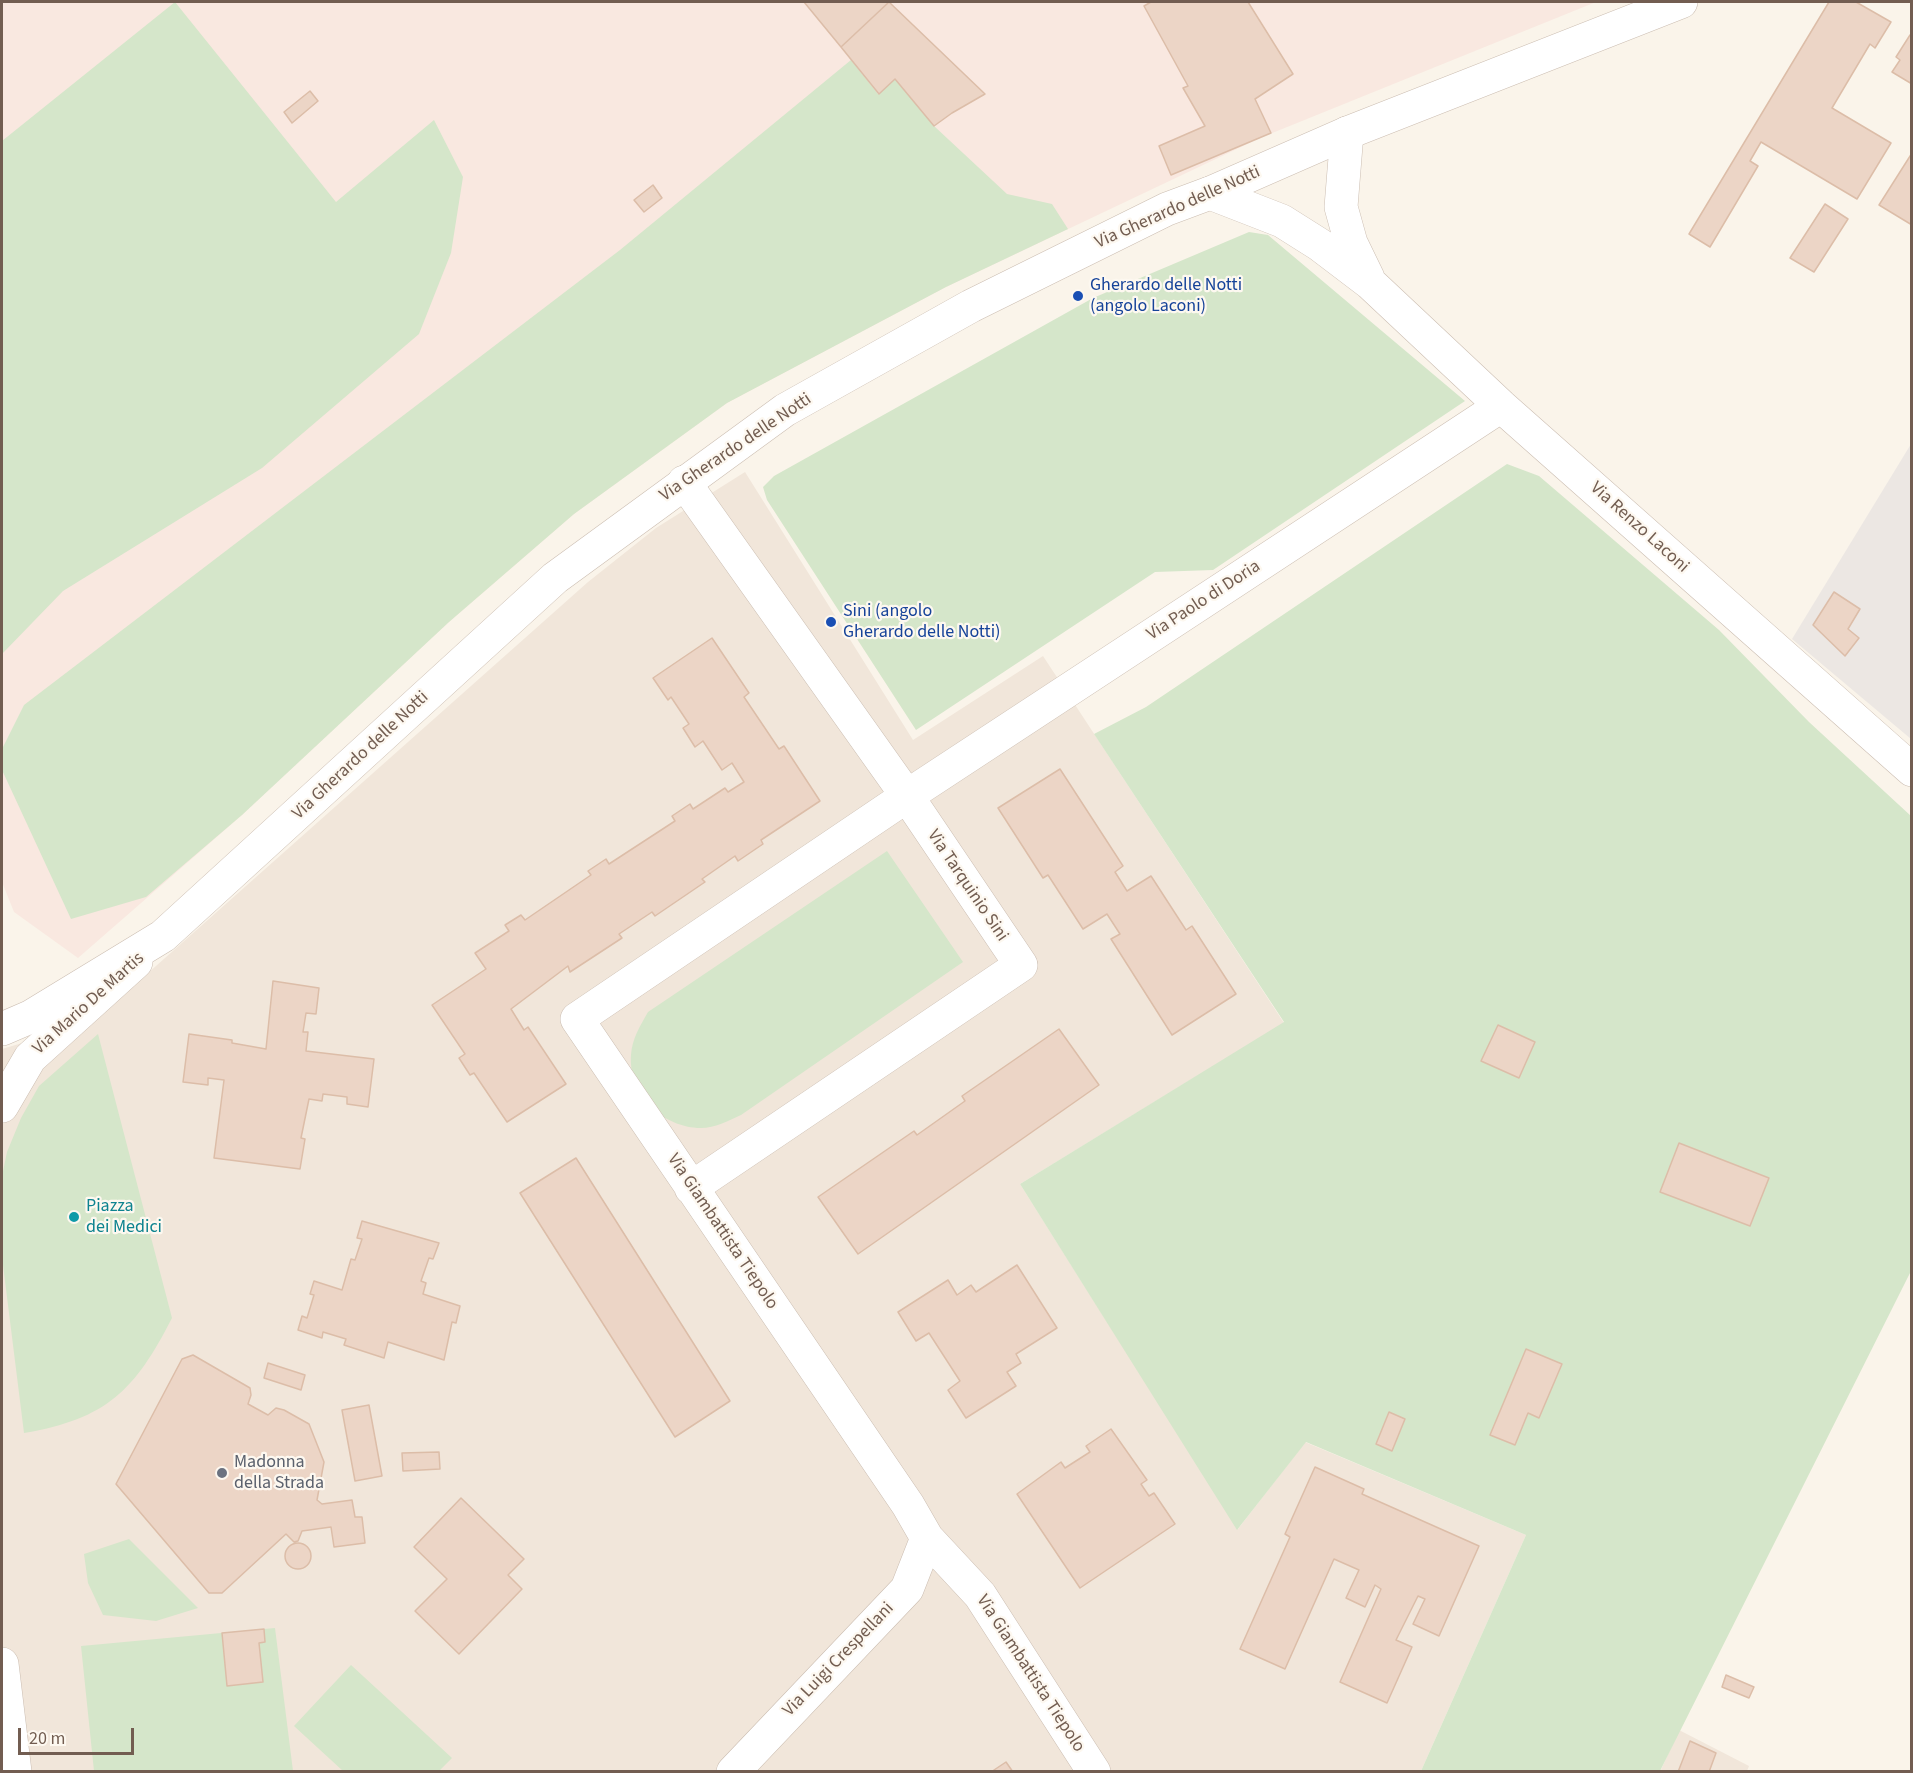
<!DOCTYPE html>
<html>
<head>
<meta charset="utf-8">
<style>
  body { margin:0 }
  #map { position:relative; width:1913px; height:1773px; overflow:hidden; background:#faf4ea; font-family:"Source Sans 3",sans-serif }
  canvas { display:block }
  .frame { position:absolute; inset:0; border:3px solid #725d51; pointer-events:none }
  .scale { position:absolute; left:18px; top:1728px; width:116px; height:27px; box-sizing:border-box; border:3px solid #725d51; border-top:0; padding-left:8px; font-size:18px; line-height:21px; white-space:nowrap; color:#725d51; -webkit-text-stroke:4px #fdf8f0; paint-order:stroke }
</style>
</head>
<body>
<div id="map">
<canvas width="1913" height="1773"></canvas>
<div class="frame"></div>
<div class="scale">20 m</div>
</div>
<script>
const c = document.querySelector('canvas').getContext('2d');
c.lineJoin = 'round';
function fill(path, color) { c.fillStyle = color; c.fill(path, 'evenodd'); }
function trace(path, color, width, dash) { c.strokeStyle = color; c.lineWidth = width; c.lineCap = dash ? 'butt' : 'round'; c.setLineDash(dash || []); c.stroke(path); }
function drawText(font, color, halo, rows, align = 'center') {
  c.font = font + ' "Source Sans 3",sans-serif'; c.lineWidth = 4.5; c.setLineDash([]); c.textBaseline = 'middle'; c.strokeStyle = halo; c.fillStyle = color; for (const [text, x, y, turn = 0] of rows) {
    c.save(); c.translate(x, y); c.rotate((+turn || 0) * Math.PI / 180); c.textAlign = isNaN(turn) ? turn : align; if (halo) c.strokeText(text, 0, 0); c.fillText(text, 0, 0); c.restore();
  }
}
fill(new Path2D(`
  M 745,472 L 913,740 L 1043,656 L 1284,1023 L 1020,1184 L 1238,1529 L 1305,1442 L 1526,1535 L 1421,1771 L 2,1772 L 2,1049 L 93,1022 L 588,582 L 656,528 Z
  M 1679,1730 L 1749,1766 L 1747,1771 L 1660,1772 Z`), '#f1e6da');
fill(new Path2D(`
  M 2,2 L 1596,2 L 1260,138 L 946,287 L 727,403 L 574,514 L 449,622 L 242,815 L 78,958 L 14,912 L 2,882 Z`), '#f9e8e0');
fill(new Path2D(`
  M 1911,444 L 1911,739 L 1792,639 Z`), '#ece7e3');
fill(new Path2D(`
  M 175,2 L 336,202 L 434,120 L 463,177 L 451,253 L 419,334 L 262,468 L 63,591 L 2,654 L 2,141 Z
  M 851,60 L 878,94 L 895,79 L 934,126 L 1007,194 L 1052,204 L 1068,229 L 946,287 L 727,403 L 574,514 L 449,622 L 242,815 L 146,897 L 71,919 L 2,770 L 2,749 L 24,705 L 620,250 Z
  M 1249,232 L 1268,235 L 1465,401 L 1213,570 L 1155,572 L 916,730 L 767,500 L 763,487 L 774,476 L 1093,298 Z
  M 1507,464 L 1539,476 L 1719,630 L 1809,722 L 1911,816 L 1911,1271 L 1660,1771 L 1421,1771 L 1526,1535 L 1306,1442 L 1237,1530 L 1020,1184 L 1284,1022 L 1094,734 L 1146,707 Z
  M 887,851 L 963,962 L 741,1115 C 728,1121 715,1128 701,1128 C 663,1128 628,1094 631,1055 C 632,1039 640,1026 648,1012 Z
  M 98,1034 L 172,1318 C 135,1390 107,1419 24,1433 L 2,1257 L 2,1176 L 7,1152 L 21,1118 L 39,1086 Z
  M 129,1539 L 198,1608 L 156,1621 L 103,1615 L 88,1583 L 84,1554 Z
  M 275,1628 L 293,1771 L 94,1771 L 81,1646 Z
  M 351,1665 L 452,1758 L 439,1771 L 343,1771 L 294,1726 Z`), '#d5e6ca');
const building = new Path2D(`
  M 804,2 L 889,2 L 841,47 Z
  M 889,2 L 985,94 L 952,113 L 934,126 L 895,79 L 879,94 L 841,47 Z
  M 1151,2 L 1248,2 L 1293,74 L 1255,99 L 1271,133 L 1171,175 L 1159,146 L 1205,126 L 1183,88 L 1188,86 L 1144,6 Z
  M 1829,2 L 1856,2 L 1891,22 L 1875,48 L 1870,44 L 1832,108 L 1891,143 L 1857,199 L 1761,142 L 1750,161 L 1758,166 L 1710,247 L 1689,234 Z
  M 1910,35 L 1912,37 L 1912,84 L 1892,72 L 1900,60 L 1896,57 Z
  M 310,91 L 318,101 L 292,123 L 284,112 Z
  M 1912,153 L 1912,225 L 1879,205 Z
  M 653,185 L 662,198 L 644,212 L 634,200 Z
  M 1825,204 L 1848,219 L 1814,272 L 1790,258 Z
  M 1834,592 L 1860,609 L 1848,629 L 1859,638 L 1845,656 L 1813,625 Z
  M 712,638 L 749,693 L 744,697 L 779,749 L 784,746 L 820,801 L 761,840 L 763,844 L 738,861 L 735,856 L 702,879 L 705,882 L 655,916 L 652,912 L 619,934 L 622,938 L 570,972 L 568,966 L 511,1009 L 524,1030 L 528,1027 L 566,1084 L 507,1122 L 474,1073 L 470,1075 L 459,1058 L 465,1054 L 432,1005 L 486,969 L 475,953 L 509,931 L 505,925 L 521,915 L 525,920 L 591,875 L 588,871 L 606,859 L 609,864 L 675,821 L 672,816 L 690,804 L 693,809 L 725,788 L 728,792 L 744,782 L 732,763 L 722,770 L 703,741 L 695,747 L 683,728 L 689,724 L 671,697 L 668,700 L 653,678 Z
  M 1060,769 L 1123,866 L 1115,872 L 1127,891 L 1151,876 L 1186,930 L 1192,926 L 1236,994 L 1172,1035 L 1111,939 L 1120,934 L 1107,914 L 1083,929 L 1048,875 L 1043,878 L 998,808 Z
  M 273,981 L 319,988 L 316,1014 L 306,1013 L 303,1032 L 308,1032 L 306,1051 L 374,1059 L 368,1107 L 347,1104 L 347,1097 L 323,1094 L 322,1101 L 309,1099 L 301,1138 L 305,1139 L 300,1169 L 214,1158 L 224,1080 L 208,1078 L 208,1085 L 183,1082 L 189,1034 L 232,1040 L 232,1043 L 266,1049 Z
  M 1498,1025 L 1535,1042 L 1519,1078 L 1481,1061 Z
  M 1059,1029 L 1099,1085 L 858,1254 L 818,1197 L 914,1131 L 917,1135 L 965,1101 L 962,1096 Z
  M 1679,1143 L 1769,1178 L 1750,1226 L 1660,1192 Z
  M 576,1158 L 730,1401 L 675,1437 L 520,1193 Z
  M 362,1221 L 439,1243 L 433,1259 L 429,1258 L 421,1281 L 426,1283 L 423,1294 L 460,1306 L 456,1323 L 452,1322 L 444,1360 L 388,1342 L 384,1358 L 344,1345 L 346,1339 L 323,1332 L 322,1338 L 298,1330 L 302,1316 L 307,1318 L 314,1295 L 310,1294 L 314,1281 L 342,1290 L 351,1259 L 355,1260 L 362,1239 L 357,1238 Z
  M 1017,1265 L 1057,1328 L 1016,1354 L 1021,1363 L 1007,1372 L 1016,1386 L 966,1418 L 948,1390 L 960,1381 L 929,1333 L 916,1341 L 898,1312 L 948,1280 L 957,1295 L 971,1285 L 976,1292 Z
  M 1526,1349 L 1562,1364 L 1539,1418 L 1528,1413 L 1515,1445 L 1490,1435 Z
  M 193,1355 L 250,1388 L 251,1395 L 248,1404 L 268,1415 L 276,1408 L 284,1410 L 309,1424 L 324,1462 L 317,1500 L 322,1504 L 352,1500 L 355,1517 L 362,1517 L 365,1543 L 334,1547 L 331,1527 L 302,1531 L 298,1541 L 294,1542 L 286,1534 L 222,1593 L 209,1593 L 116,1484 L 182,1359 Z
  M 268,1363 L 305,1375 L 301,1390 L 264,1378 Z
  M 369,1405 L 382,1476 L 355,1481 L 342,1410 Z
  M 1389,1412 L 1405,1419 L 1392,1451 L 1376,1444 Z
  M 1111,1429 L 1147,1480 L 1141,1484 L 1149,1496 L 1154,1493 L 1175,1524 L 1080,1588 L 1017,1494 L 1061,1462 L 1065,1468 L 1090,1452 L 1086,1446 Z
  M 439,1452 L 440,1469 L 403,1471 L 402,1453 Z
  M 1315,1467 L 1364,1489 L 1362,1494 L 1479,1546 L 1439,1636 L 1413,1624 L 1425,1599 L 1418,1596 L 1396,1640 L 1412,1647 L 1387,1703 L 1340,1682 L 1381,1589 L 1375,1585 L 1365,1607 L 1346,1598 L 1359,1570 L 1334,1559 L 1285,1669 L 1240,1649 L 1290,1537 L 1285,1534 Z
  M 461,1498 L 524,1559 L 508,1575 L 522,1589 L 459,1654 L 415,1611 L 447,1579 L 414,1547 Z
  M285 1556a13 13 0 1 1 26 0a13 13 0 1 1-26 0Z
  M 264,1629 L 265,1642 L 259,1643 L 263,1682 L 227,1686 L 222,1633 Z
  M 1726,1675 L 1754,1687 L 1749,1698 L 1722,1687 Z
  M 1690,1741 L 1716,1753 L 1709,1772 L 1678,1772 Z
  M 1006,1762 L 1013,1772 L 991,1772 Z`);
fill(building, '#ecd5c6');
trace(building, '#dcbda8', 1.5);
const minor = new Path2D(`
  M 1347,133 L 1341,207 L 1351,243 L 1368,278
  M 1210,193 L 1282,221 L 1320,245 L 1370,283 L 1501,406 L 1912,770
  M 684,482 L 907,796 L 1021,965 L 691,1188
  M 2,1106 L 30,1058 L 136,962
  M 2,1664 L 15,1772
  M 733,1772 L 907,1589 L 927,1538
  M 1094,1772 L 980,1595 L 927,1538 L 908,1505 L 577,1019 L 907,796 L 1501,406`);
const tertiary = new Path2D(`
  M 2,1029 L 30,1017 L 163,936 L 555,578 L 785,410 L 971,306 L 1167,209 L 1210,193 L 1347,133 L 1681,2`);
trace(minor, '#cbbdb1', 34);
trace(tertiary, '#cbbdb1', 34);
trace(minor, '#fff', 33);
trace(tertiary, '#fff', 33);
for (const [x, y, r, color] of [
  [1078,296,6,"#1a4fb4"],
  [831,622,6,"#1a4fb4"],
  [74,1217,6,"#0f9aa8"],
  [222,1473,6,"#6b7280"]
]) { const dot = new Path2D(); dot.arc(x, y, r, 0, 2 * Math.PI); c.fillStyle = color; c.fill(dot); trace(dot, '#fdf8f0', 2); }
drawText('18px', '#725d51', '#fdf8f0', [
  ["Via Gherardo delle Notti",1178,208,-24],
  ["Via Gherardo delle Notti",736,448,-34],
  ["Via Renzo Laconi",1639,528,42],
  ["Via Paolo di Doria",1204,601,-33],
  ["Via Gherardo delle Notti",361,756,-43],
  ["Via Tarquinio Sini",967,886,56],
  ["Via Mario De Martis",89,1004,-42],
  ["Via Giambattista Tiepolo",722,1232,56],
  ["Via Luigi Crespellani",839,1660,-46],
  ["Via Giambattista Tiepolo",1030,1674,57]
]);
drawText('18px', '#164399', '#fdf8f0', [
  ["Gherardo delle Notti",1090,286],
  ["(angolo Laconi)",1090,307],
  ["Sini (angolo",843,612],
  ["Gherardo delle Notti)",843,633]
], 'left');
drawText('18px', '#0d838f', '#fdf8f0', [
  ["Piazza",86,1207],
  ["dei Medici",86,1228]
], 'left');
drawText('18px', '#5b616d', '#fdf8f0', [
  ["Madonna",234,1463],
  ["della Strada",234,1484]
], 'left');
</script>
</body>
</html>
